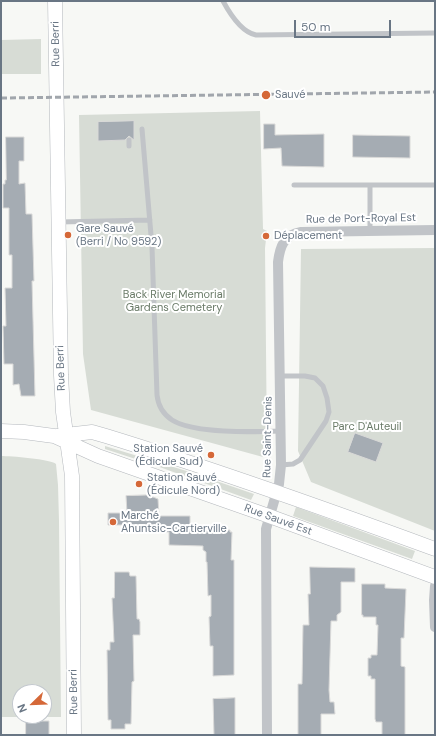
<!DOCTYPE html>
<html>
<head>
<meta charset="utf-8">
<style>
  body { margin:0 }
  #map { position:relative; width:436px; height:736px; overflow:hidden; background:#f7f8f5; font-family:"DM Sans",sans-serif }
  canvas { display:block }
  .frame { position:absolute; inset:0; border:2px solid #697684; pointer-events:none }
  .north { position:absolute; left:12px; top:684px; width:40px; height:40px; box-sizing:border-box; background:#fff; border:1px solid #c3c8ce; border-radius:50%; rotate:247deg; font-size:11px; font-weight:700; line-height:16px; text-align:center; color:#697684 }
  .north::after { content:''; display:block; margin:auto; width:14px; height:18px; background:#d56838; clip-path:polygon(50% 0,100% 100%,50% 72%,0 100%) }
  .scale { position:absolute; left:294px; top:20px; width:97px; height:18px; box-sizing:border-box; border:2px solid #697684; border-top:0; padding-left:5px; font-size:12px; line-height:14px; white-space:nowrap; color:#697684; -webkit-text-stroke:3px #fff; paint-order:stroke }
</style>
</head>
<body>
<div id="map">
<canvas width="436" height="736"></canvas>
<div class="frame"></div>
<div class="north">N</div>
<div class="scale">50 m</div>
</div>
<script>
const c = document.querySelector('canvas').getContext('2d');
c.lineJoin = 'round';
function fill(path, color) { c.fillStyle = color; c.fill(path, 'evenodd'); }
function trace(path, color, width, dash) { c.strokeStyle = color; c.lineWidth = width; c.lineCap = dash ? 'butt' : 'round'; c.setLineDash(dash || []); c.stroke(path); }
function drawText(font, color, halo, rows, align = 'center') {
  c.font = font + ' "DM Sans",sans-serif'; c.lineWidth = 4; c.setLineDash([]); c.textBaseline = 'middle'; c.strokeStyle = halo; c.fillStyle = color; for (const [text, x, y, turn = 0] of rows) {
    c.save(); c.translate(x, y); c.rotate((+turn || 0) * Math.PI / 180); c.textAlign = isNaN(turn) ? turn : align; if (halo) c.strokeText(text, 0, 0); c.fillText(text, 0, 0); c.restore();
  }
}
fill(new Path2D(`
  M 41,39 L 41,74 L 1,74 L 1,40 Z
  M 260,111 L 263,229 L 267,231 L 265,248 L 267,451 L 263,457 L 91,410 L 83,354 L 79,115 Z
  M 435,248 L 435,531 L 311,482 L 298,451 L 301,249 Z
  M 105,446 L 193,473 L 254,494 L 251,500 L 154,465 L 105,449 Z
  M 1,456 C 10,456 51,459 56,464 L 58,485 L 59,521 L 61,717 L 1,717 ZM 20,692 L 44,692 L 44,716 L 20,716 Z
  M 296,507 L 415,551 L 412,559 L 293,516 Z`), '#d7dcd5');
const building = new Path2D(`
  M 134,121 L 134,140 L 129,136 L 125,140 L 98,141 L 98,122 Z
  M 264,124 L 275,124 L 275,135 L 324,134 L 324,167 L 282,166 L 281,148 L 264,149 Z
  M 353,135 L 410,136 L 410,158 L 353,157 Z
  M 6,137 L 24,137 L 24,161 L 19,161 L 19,184 L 25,183 L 26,214 L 32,214 L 34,281 L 32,281 L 35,396 L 21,396 L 19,384 L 13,385 L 13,364 L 4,364 L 3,326 L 6,326 L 5,288 L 12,288 L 12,255 L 9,255 L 9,208 L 3,208 L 3,184 L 5,184 L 5,180 L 6,180 Z
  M 355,433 L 383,443 L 376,462 L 348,452 Z
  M 148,495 L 158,499 L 159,516 L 190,516 L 190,531 L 230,530 L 230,532 L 232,532 L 231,560 L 234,560 L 234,675 L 213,676 L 213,646 L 210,646 L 209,617 L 211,616 L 211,595 L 208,596 L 207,562 L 206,562 L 206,552 L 203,550 L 203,546 L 169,545 L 169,532 L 135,532 L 135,525 L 108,525 L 108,513 L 127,513 L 126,496 Z
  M 310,567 L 355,568 L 355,582 L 341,582 L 341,612 L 337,615 L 337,621 L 331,621 L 329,690 L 330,702 L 334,702 L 335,714 L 321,714 L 321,735 L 298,735 L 298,684 L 302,684 L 303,625 L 309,625 L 308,594 L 310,594 Z
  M 115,572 L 129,572 L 130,576 L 136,576 L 137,619 L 139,619 L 140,622 L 140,635 L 133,635 L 134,681 L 132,682 L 131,724 L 125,724 L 125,729 L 111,729 L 111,720 L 108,720 L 107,650 L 110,650 L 110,642 L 114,642 L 112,598 L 114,598 Z
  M 362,584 L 385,584 L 385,588 L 406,589 L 404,638 L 401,638 L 401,666 L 405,667 L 405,735 L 382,735 L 382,722 L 376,722 L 375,719 L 375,679 L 371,679 L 371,676 L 368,676 L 368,658 L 371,658 L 371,655 L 377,655 L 378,625 L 376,625 L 376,617 L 363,617 L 363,615 L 362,615 Z
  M 235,698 L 235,735 L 214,735 L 213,699 Z
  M 26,721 L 49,721 L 49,735 L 26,735 Z`);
fill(building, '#a5acb3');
trace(building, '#d9d9d8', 1);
const secondary = new Path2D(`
  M 55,1 L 61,375 L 63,412 L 72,476 L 74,735
  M 1,431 L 24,432 L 54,436 L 98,456 L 269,516 L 435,577
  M 57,436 L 92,432 L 106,436 C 217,470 326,509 435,549`);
trace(secondary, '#b4b8bd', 15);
trace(new Path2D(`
  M 223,1 C 230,14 241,32 256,35 L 435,33
  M 142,129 L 152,247 L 157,395 C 158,405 163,414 172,420 C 194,434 254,432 281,431
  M 129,140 L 129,146
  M 294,185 L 435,185
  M 370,185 L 370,230
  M 59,222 L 150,220
  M 280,376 L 305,376 L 315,378 L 323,386 L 327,398 L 329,412 L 326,421 L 300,460 L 293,464 L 281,465`), '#c1c4c8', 5);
trace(new Path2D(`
  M 435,586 L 434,600 L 435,627
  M 267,735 L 266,529 L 279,484 L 281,465 L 278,262 C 280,246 284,235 301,232 L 435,230`), '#c1c4c8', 10);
trace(secondary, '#fff', 14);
trace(new Path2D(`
  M 1,98 L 435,92`), '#a1a6ac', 3, [6, 3]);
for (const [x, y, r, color] of [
  [266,95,5,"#d56838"],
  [68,235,4,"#d56838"],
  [266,236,4,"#d56838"],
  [211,455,4,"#d56838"],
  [139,484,4,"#d56838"],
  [113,522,4,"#d56838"]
]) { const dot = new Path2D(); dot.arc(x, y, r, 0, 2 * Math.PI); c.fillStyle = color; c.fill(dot); trace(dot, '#fff', 1.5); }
drawText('11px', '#697684', '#fff', [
  ["Rue Berri",56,44,-91],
  ["Rue de Port-Royal Est",361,219,-1],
  ["Rue Berri",61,368,-92],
  ["Rue Saint-Denis",268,437,-89],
  ["Rue Sauvé Est",278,520,20],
  ["Rue Berri",74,692,-91]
]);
drawText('11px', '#697684', '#fff', [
  ["Sauvé",275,95],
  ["Gare Sauvé",76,229],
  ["(Berri / No 9592)",76,242],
  ["Déplacement",274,236],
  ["Station Sauvé",203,449,"right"],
  ["(Édicule Sud)",203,462,"right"],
  ["Station Sauvé",147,478],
  ["(Édicule Nord)",147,491],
  ["Marché",121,516],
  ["Ahuntsic-Cartierville",121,529]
], 'left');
drawText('11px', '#6a7b68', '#fff', [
  ["Back River Memorial",174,295],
  ["Gardens Cemetery",174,308],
  ["Parc D'Auteuil",367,427]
]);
</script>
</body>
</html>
